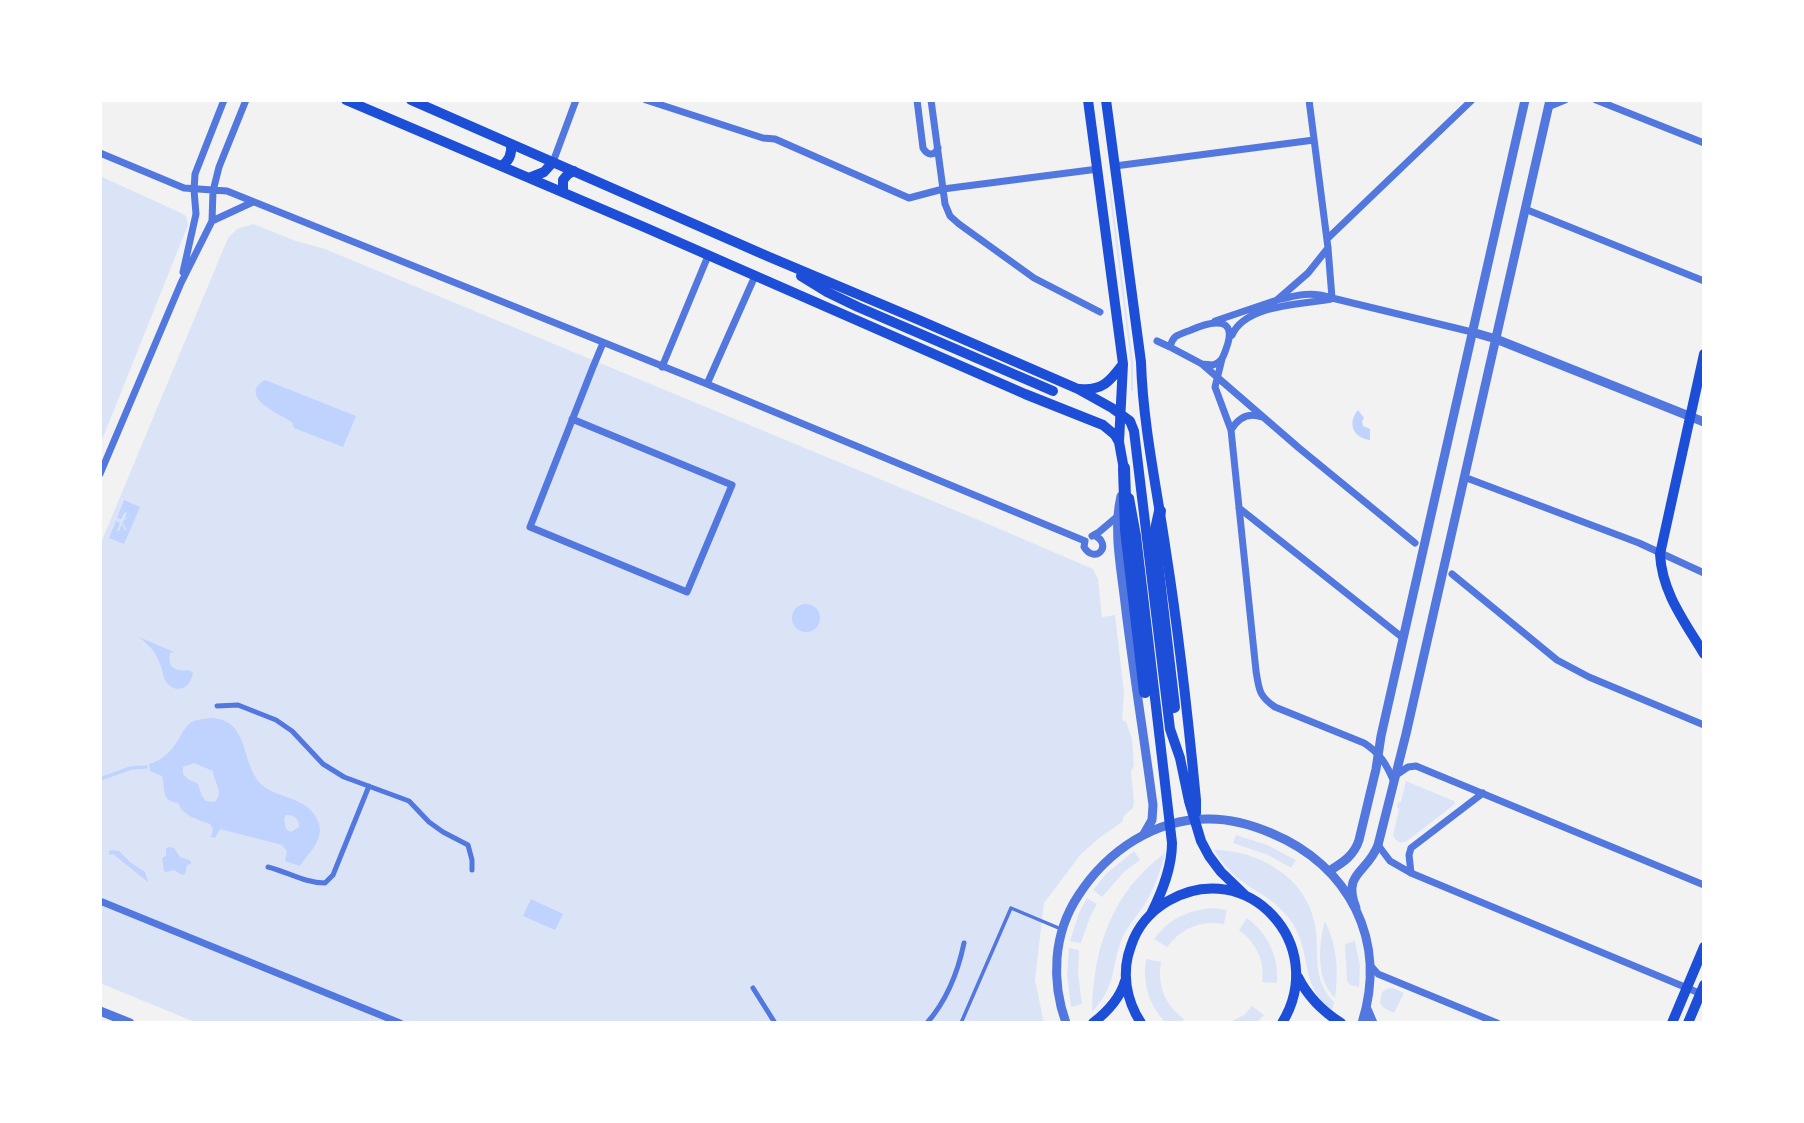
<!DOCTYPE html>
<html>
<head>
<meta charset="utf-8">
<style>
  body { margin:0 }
  #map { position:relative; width:1804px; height:1123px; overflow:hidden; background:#f2f2f2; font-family:"DejaVu Sans",sans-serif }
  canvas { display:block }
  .frame { position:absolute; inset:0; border:102px solid #fff; pointer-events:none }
</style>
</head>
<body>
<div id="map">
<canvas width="1804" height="1123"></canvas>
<div class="frame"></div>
</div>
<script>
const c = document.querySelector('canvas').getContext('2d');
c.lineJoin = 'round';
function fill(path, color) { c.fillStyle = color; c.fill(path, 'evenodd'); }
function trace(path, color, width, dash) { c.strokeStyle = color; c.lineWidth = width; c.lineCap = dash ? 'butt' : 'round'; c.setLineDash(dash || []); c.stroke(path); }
fill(new Path2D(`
  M 100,176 L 179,212 L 186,216 L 188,225 L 100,445 Z
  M 1109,190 L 1111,190 L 1133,363 L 1133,391 L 1131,391 L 1131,363 Z
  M 253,224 L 296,241 L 325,249 L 981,521 L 1093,569 L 1098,579 L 1102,617 L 1115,615 L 1124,693 L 1122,720 L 1126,722 L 1132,739 L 1134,765 L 1131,771 L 1134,802 L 1133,808 L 1124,816 L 1122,822 L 1098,839 L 1081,854 L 1044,903 L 1035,980 L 1044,1023 L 197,1023 L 100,983 L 100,545 L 228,238 L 237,229 Z
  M 1406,781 L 1454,801 L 1455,804 L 1407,841 L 1400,843 L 1395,839 L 1393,835 L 1399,809 L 1397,808 L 1398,802 L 1401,802 Z
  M 1236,835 L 1267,845 L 1296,860 L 1291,868 L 1268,855 L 1233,843 Z
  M 1214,850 C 1259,850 1307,878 1315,925 C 1320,954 1311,979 1334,1002 L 1332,1010 C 1299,986 1312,954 1293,924 C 1278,901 1259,894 1239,879 C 1229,871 1221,861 1214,850 Z
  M 1134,851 L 1140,860 L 1125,871 L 1102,897 L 1093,890 L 1106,874 Z
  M 1165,853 C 1161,870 1154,889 1145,904 C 1138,915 1129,924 1123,936 C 1110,967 1118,984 1092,1012 C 1093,948 1112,892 1165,853 Z
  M 1087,898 L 1097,904 L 1090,917 L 1081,943 L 1070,941 L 1079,913 Z
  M 1214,908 L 1227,910 L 1224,924 C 1200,920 1182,928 1167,947 L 1154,939 C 1170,918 1188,910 1214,908 Z
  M 1247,918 C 1268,934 1279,956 1277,983 L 1262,982 C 1265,960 1256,943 1239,930 Z
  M 1325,921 C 1337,946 1339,971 1335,998 C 1316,980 1318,945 1325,921 Z
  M 1355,941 L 1360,966 L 1359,987 L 1350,985 L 1347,981 L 1345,944 Z
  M 1069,948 L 1079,950 L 1078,973 L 1082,1004 L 1071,1007 L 1067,975 Z
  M 1146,959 L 1161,962 C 1157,985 1165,1005 1184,1019 L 1181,1023 L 1166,1023 C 1149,1005 1142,984 1146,959 Z
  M 1389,988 L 1393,988 L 1404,993 L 1394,1013 L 1384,1008 L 1380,1003 L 1382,992 Z
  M 1252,1006 L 1264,1015 L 1256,1023 L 1228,1023 L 1244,1015 Z`), '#dbe4f7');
fill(new Path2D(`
  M 265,380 L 356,416 L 343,447 L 294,428 L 292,422 C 279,414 237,396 265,380 Z
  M 1358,410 L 1364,418 L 1362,421 L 1363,426 L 1370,429 L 1370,440 C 1353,438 1347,423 1358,410 Z
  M 124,500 L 140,507 L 124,544 L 109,538 L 116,521 L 120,523 L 117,531 L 119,531 L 122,524 L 125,531 L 127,530 L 122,522 L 131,515 L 124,519 L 127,513 L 125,512 L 121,519 L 117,518 Z
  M792 618a14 14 0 1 1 28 0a14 14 0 1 1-28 0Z
  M 139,637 L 174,652 L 170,653 C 167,668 176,672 189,670 L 193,673 C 192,684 180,695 169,685 C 163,681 163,670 160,664 C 156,652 149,645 139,637 Z
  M 211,718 C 249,720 240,758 259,782 C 273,799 306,795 317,819 C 327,838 309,852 300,866 L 285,861 L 287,851 L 282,845 L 220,829 L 215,838 L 211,837 L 213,828 L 210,824 C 197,819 184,817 178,803 C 160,800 166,790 162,776 L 150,771 L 149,764 C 160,761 170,753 176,743 C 181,737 183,729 189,724 C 195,719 204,719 211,718 ZM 194,763 L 213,771 C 214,783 224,791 215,802 L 206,801 L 202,796 L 198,784 L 188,779 L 183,774 L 183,767 ZM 286,815 C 294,814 300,820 299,827 L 291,832 L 286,829 L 284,819 Z
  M 169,847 L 174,848 L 180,857 L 191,861 L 191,864 L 187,865 L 185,874 L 182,875 L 174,870 L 166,872 L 164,871 L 162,858 L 166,856 L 166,849 Z
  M 113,850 L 119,851 L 130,862 L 145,872 L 148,882 L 113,854 L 109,855 L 109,851 Z
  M 531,899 L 563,914 L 555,930 L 523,916 Z`), '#bfd3fe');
trace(new Path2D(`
  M 100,779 L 131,768 L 146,767`), '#bfd3fe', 3.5);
trace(new Path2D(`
  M 961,1023 L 1011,908 L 1061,929`), '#5277de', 3.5);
trace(new Path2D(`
  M 217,706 L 238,705 L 276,720 L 292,731 L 323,764 L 344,777 L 409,801 L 429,822 L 443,832 L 468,845 L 472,860 L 472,870
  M 268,867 C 288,872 305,883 325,883 L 333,875 L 369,786
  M 753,988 L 775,1023
  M 927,1023 C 947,1000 958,972 964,943`), '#5277de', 5);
trace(new Path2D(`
  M 646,100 L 763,138 L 775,139 L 909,198 L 943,189 L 1098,169
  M 917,100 L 923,148 C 927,155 934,157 938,148
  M 931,100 L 945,204 L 950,216 L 959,224 L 1034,278 L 1100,312
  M 1309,100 L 1328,248 L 1332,298
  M 1596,100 L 1704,143
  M 1548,107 L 1565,100
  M 100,153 L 184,188 L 227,191 L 707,384 L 1085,541
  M 553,162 L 576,100
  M 1115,166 L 1314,140
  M 1525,209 L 1704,281
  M 212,221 L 253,202
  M 1327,239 L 1472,100
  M 183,272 L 196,214 L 194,190 L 195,174 L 224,100
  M 1277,300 C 1297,295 1312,291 1332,298 L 1472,332
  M 1215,321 L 1277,300 L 1308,273 L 1328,248
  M 1232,335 C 1246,304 1301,305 1331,299
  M 1157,341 L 1170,347
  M 1222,359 L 1215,387 L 1231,430 L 1256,671 C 1259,690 1259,696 1275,707 L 1364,743 C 1380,753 1387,765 1394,782
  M 1202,364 L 1213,365 C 1222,362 1223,357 1226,349 C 1239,315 1211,321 1191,330 C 1186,332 1179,334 1175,337 C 1172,340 1171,343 1170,347 L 1202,364 L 1299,448 L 1415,543
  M 662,367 L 708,256
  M 707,384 L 755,276
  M 572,419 L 732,485 L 687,592 L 530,527 L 593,367 L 603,343
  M 1231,430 C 1238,418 1248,412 1262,417
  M 100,474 L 181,283 L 212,221 L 213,191 L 219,167 L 246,100
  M 1464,477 L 1639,543 L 1704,573
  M 1239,508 L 1403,638
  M 1092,536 L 1099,532 L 1118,516
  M 1085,541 L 1084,547 C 1095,565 1114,545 1094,535
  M 1452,574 L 1557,660 L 1589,677 L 1704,725
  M 1396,775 L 1408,767 L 1416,766 L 1704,885
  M 1378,845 L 1390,861 L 1411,873 L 1704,995
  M 1411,873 L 1409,855 L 1411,848 L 1483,793
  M 100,901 L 400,1023
  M 1370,965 L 1378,974 L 1497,1023`), '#5277de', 7);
trace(new Path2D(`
  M 1472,332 L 1496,339 L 1704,422
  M 1121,496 C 1113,530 1121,568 1125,603 C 1133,670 1144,737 1153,805 L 1152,820 L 1144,834
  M 1329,871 C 1342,863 1354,856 1359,840 L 1376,769 L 1381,736 L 1525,100
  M 1356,908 C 1342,872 1367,874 1378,845 L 1406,734 L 1550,100
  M 1367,1009 L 1373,1023
  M 100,1011 L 130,1023
  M 1066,1023 C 1051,981 1053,934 1078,896 C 1107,851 1155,818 1210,819 C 1231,819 1252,825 1271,833 C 1350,866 1388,941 1362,1023`), '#5277de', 9);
trace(new Path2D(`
  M 1704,354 L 1660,554 C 1662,593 1685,622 1704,654
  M 1672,1023 L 1704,947
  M 1688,1023 L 1704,985`), '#1d4ed8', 10);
trace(new Path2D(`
  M 346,100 L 644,227 L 1025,394 L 1103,425 L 1115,435 L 1119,442
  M 411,100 L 767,256 L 919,320 L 1078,389 L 1112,408 L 1130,421 L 1134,431 L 1170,729 L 1180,758 L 1189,801 L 1201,841 L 1209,856 L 1221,872 L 1246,896
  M 1088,100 L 1123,364 L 1119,442 L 1125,475
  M 1106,100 L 1141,362 C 1143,426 1157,489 1166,552 C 1179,634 1188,717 1196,800 L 1196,813
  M 501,166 C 510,161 512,153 511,144
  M 529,178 L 544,172 L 553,162
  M 563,192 L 563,180 L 568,174 L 574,171
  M 801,276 L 827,292 L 858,307 L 1053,391
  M 1080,389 C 1103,391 1110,381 1123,364
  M 1129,498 L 1136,536 L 1172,843 C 1172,868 1162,892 1151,914
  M 1298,977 C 1308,997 1322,1011 1341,1023
  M 1093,1023 C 1107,1012 1120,999 1125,981
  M 1141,1023 C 1126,1000 1121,972 1131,946 C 1137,927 1151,911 1168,901 C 1247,855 1330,945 1282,1023`), '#1d4ed8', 10);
trace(new Path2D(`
  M 1124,468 L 1126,530 L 1145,692
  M 1160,511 L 1155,534 L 1155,545 L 1174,707`), '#1d4ed8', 12);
</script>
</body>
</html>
